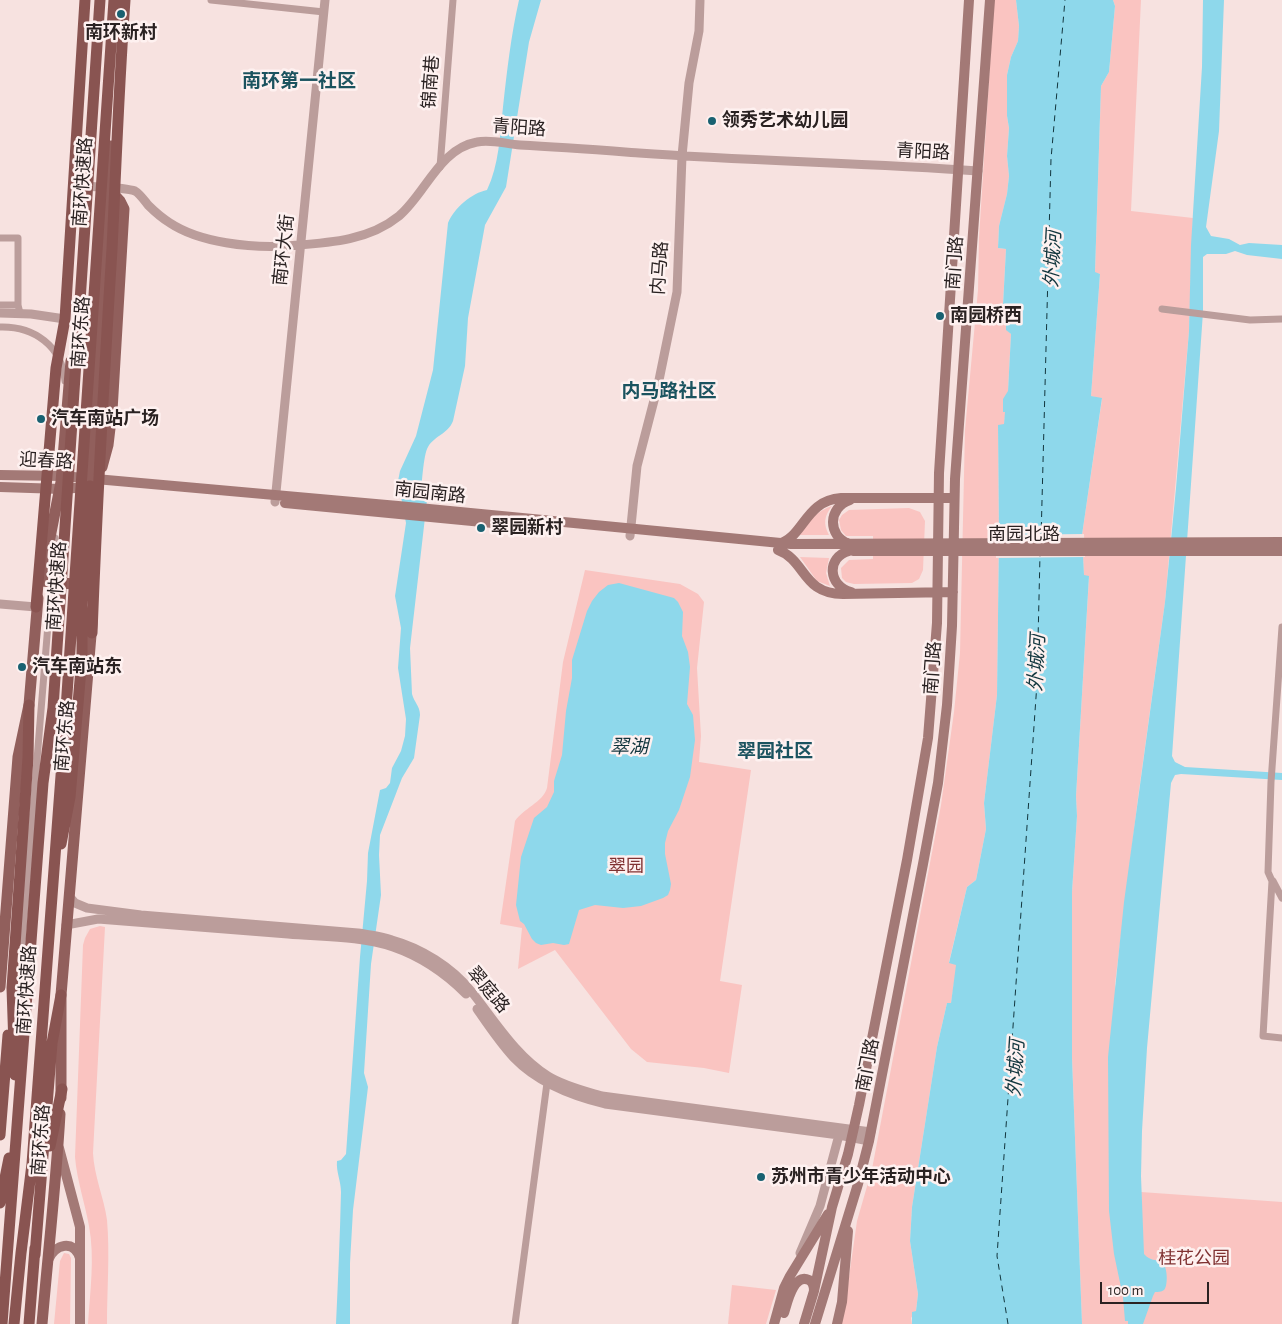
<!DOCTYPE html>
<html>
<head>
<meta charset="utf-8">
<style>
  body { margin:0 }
  #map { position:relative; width:1282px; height:1324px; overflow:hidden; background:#f7e2e0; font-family:"Alegreya Sans",sans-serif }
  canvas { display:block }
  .scale { position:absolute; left:1100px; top:1282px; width:109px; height:22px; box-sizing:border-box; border:2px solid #2a2222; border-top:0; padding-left:6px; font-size:15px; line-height:18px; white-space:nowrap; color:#2a2222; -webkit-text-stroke:4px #fef1f0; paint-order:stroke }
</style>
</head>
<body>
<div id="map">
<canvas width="1282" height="1324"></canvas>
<div class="scale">100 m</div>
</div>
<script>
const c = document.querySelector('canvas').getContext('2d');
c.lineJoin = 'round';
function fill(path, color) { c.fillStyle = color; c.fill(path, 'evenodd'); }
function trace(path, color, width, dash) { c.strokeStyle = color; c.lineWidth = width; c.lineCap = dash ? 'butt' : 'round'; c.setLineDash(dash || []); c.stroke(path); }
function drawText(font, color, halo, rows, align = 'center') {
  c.font = font + ' "Alegreya Sans","Noto Sans SC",sans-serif'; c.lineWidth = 5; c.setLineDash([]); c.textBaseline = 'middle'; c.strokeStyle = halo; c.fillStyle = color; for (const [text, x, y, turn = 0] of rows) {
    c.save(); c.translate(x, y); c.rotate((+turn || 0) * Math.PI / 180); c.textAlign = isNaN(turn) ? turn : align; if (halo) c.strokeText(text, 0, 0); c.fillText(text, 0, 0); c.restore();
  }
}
fill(new Path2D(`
  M 994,0 L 1016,0 L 1019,26 L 1018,41 L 1011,57 L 1007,75 L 1007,116 L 1009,128 L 1007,156 L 1009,176 L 1007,194 L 999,226 L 998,248 L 1006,249 L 1003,304 L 1009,305 L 1009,315 L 1006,315 L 1006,329 L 1011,334 L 1008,391 L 1004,425 L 998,425 L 999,537 L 997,695 L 984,803 L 986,829 L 976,880 L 967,887 L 949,962 L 957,964 L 951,1003 L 947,1003 L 937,1047 L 912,1207 L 910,1241 L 918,1294 L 916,1311 L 911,1318 L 912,1324 L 838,1324 L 847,1291 L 857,1221 L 872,1169 L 941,805 L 954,712 L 960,653 L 965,430 L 978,290 L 979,238 Z
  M 1113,0 L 1141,0 L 1131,211 L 1193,218 L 1189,331 L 1165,602 L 1138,798 L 1115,984 L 1142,1220 L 1141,1192 L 1282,1202 L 1282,1324 L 1082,1324 L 1072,1058 L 1072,892 L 1077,816 L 1076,796 L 1089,577 L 1084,576 L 1082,535 L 1102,399 L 1091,396 L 1100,274 L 1095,273 L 1101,86 L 1109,72 L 1115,6 Z
  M 832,506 C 824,516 823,524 829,535 L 800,535 C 805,522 819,510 832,506 Z
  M 909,508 L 920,512 L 925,521 L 923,570 L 919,579 L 912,583 L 854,584 L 846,582 L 842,578 L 841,568 L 849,560 L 873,559 L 873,536 L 846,536 L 841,530 L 839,520 L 842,515 L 849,510 Z
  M 800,557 L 829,558 L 826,573 L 830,586 L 817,581 Z
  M 585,570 L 680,584 L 698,594 L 704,602 L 697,668 L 701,736 L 699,762 L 751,770 L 720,981 L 742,985 L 729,1073 L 704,1068 L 647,1062 L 631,1049 L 555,950 L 518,969 L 522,928 L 500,924 L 515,821 C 523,809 543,802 547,788 L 563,662 Z
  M 100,926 L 105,927 L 93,1153 C 94,1176 104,1198 107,1220 C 110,1254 107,1290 107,1324 L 88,1324 C 90,1292 95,1258 89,1226 C 85,1203 77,1181 75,1157 L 83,945 L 85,938 L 90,929 Z
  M 64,1253 L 69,1254 L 71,1258 L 70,1324 L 54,1324 L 60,1261 Z
  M 732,1285 L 776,1290 L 766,1324 L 728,1324 Z`), '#fac4c1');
fill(new Path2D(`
  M 519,0 L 541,0 L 529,42 L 506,187 L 485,225 L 468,318 L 465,366 L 453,421 C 448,434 434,436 428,447 C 423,455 422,487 420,498 L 427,500 L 410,648 L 412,694 C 414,702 420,706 420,715 L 414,758 L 402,778 L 380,835 L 379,855 L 381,895 L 371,964 L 364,1073 L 368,1087 L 353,1210 L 350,1263 L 350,1324 L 336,1324 C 338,1280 340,1236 341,1192 C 341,1181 336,1172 337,1161 L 341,1160 L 346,1154 L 360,957 L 367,881 L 368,853 L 380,790 L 386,788 L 390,783 L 392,768 L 401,751 L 405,736 L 406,719 L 398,668 L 401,628 L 395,596 L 406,523 L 398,481 L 400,471 L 416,436 L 433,370 L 448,223 C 454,208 472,193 487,190 C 499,165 500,135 503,107 C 507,71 511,35 519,0 Z
  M 1016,0 L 1113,0 L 1115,6 L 1109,72 L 1101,86 L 1095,272 L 1100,274 L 1091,396 L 1102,398 L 1082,535 L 1084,575 L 1089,576 L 1076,796 L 1077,816 L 1072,892 L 1072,1058 L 1082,1324 L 912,1324 L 912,1312 L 916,1311 L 918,1294 L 910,1241 L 912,1207 L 937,1047 L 947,1003 L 951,1003 L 956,965 L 949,963 L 967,887 L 976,880 L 986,829 L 984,803 L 997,695 L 999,537 L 998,425 L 1004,424 L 1005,412 L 1003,412 L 1003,399 L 1008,391 L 1011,334 L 1006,330 L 1006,315 L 1009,315 L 1009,305 L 1003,305 L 1006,249 L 998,248 L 999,226 L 1007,194 L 1009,176 L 1007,156 L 1009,128 L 1007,116 L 1007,75 L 1011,57 L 1018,41 L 1019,26 Z
  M 1203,0 L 1224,0 L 1219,131 L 1206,227 L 1211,236 L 1229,239 L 1240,245 L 1249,243 L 1282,245 L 1282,259 L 1247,255 L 1235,251 L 1226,254 L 1207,254 L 1203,257 L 1203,312 L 1172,756 L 1175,762 L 1185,767 L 1282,773 L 1282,780 L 1181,774 L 1175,775 L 1171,783 L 1147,1048 L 1142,1131 L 1141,1176 L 1144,1254 C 1151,1262 1155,1258 1162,1263 C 1168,1266 1168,1287 1164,1290 C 1161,1292 1158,1292 1155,1292 L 1153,1296 L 1143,1324 L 1128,1324 L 1128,1321 L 1125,1321 L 1123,1297 L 1114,1254 L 1109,1211 L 1108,1057 L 1124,902 L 1165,602 L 1176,488 L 1189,331 L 1191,245 L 1202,67 Z
  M 619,583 L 674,598 L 678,602 L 683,612 L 682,636 L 688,652 L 690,667 L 687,704 L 693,715 L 695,740 L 690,777 L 679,810 L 668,831 L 665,843 L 665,854 L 671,884 L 670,890 L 668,895 L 663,898 L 641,906 L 623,908 L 595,905 L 579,910 L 569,944 L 564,945 L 553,943 L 541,945 L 536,943 L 532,939 L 524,924 L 520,921 L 516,905 L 521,857 L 534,818 L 547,807 L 554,792 L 554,781 L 562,755 L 566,711 L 572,678 L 572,660 L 587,611 L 592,601 L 599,592 L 608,585 Z`), '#8ed8eb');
fill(new Path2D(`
  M 1084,534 L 1085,557 L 996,558 L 996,535 Z`), '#f7e2e0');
trace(new Path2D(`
  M 1041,539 L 1051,159 L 1065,0
  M 1008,1324 L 997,1256 L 1037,683 L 1040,555`), '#12363e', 1, [6, 5]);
trace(new Path2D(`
  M 211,0 L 324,12
  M 440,167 L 453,0
  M 0,238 L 18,238 L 18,305 L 20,313
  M 0,305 L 18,305
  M 1162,309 L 1250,320 L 1282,319
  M 0,327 C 34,326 62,346 65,381
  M 1282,627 L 1271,782 L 1268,872 L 1272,881 L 1263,1036 L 1282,1038
  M 1273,881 L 1282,898
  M 17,1006 L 55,538
  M 515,1324 L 547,1083`), '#bb9d9b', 7);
trace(new Path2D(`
  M 83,186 C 95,187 125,187 135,191 C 140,194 144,200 148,205 C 154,211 162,218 170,223 C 200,243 251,248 286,246 C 325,243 367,242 399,216 C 426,193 439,149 477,142 C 491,139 506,144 520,145 C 560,147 599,150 639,153 C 752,161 865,163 978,171
  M 0,313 L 31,314 L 65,319
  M 275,502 L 325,0
  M 630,536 L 637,466 L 658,385 L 677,292 L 682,156 L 689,83 L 699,31 L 700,0
  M 0,604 L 36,607
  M 69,896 L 75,903 L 87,908 L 141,915 L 358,933 C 369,935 381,936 392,940 C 421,948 452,967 471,991 C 495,1021 515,1055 548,1076 C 564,1086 585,1091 602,1096 L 871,1132
  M 66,925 L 98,919 C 161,924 225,929 288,934 C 322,937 360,936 393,947 C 422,957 445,973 466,994
  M 477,1009 C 488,1025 500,1043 514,1058 C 538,1083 572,1096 605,1104 L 839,1135 L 869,1141
  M 800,1253 L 820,1206 L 839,1135`), '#bb9d9b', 9);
trace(new Path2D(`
  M 0,475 L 62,476 L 398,506 L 791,544 L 1282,542
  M 0,487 L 61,489 L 89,487
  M 285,503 L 545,528
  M 778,544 C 803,539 805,500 841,498 L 954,498
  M 849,544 C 827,536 828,507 850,500
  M 778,550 C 806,560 802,594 843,594 L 953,592
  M 849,551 C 826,557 828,586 851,592
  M 853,551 L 1282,551
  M 59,1148 L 80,1227 L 80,1324
  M 48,1260 C 55,1244 74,1239 80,1258
  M 784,1313 C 787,1304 793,1273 809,1280 C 813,1282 814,1286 814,1291
  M 774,1324 L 784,1288 L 790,1276 L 828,1214
  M 804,1324 L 814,1291 L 832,1207 L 848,1154 L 859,1105 L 907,860 L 928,738 L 937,623 L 939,473 L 969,0
  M 815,1324 L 858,1184 L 869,1141 L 923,864 L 938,783 L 947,705 L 952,626 L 955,479 L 990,0
  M 837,1324 L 842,1302 L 848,1231`), '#a37976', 10);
trace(new Path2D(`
  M 102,467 L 108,445 L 112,411 L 124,209 L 120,201 L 109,189
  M 90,495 L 94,411 L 111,146
  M 42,578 L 61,482 L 71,361
  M 42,581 L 83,585
  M 0,987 L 18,757 L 29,705 L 38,598
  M 61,1098 L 61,995 L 92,623
  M 42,1324 C 48,1254 56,1184 60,1114`), '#915f5c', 11);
trace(new Path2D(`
  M 36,607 L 56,368 L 65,319 L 85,0
  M 92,633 C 97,505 104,377 112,249 C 116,166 119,83 125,0
  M 61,844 L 70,797 L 82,657 L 82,605 L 90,486
  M 15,1075 L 12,988 L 28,758 L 29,705
  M 0,1135 L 8,1035
  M 50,1146 L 62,1089
  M 0,1203 L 9,1158
  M 35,1255 L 52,1043 L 61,995
  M 2,1324 L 43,783 L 53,708 L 100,0
  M 14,1324 L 21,1253 L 32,1164 L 66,709 L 114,0
  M 29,1324 L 35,1248`), '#895451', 11);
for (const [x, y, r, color] of [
  [121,14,5,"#196171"],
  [712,121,5,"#196171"],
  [940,316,5,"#196171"],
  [41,419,5,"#196171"],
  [481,528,5,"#196171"],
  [22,667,5,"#196171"],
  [761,1177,5,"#196171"]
]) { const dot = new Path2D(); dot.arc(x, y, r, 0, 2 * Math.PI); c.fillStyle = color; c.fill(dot); trace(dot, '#fef1f0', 2); }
drawText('bold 18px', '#2a2222', '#fef1f0', [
  ["南环新村",121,33,"center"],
  ["领秀艺术幼儿园",722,121],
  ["南园桥西",950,316],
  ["汽车南站广场",51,419],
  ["翠园新村",491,528],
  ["汽车南站东",32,667],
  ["苏州市青少年活动中心",771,1177]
], 'left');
drawText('18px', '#2a2222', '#fef1f0', [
  ["锦南巷",431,82,-86],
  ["青阳路",519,128,4],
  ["青阳路",923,152,3],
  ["南环快速路",83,182,-86],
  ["南环大街",284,250,-84],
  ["南门路",955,263,-86],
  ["内马路",660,268,-86],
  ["南环东路",81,332,-86],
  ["迎春路",46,461,3],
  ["南园南路",430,493,6],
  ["南园北路",1024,535],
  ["南环快速路",57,586,-86],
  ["南门路",933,668,-86],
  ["南环东路",65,736,-85],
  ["南环快速路",27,990,-86],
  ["翠庭路",488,990,50],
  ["南门路",868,1065,-79],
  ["南环东路",41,1140,-86]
]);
drawText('18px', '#803232', '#fef1f0', [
  ["翠园",626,867],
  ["桂花公园",1194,1259]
]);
drawText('bold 19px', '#1b535f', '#fef1f0', [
  ["南环第一社区",299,81],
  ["内马路社区",669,391],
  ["翠园社区",775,751]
]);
drawText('italic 19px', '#12363e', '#fef1f0', [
  ["外城河",1053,259,-87],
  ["外城河",1037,663,-87],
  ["翠湖",629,747],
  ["外城河",1016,1068,-86]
]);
</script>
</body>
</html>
